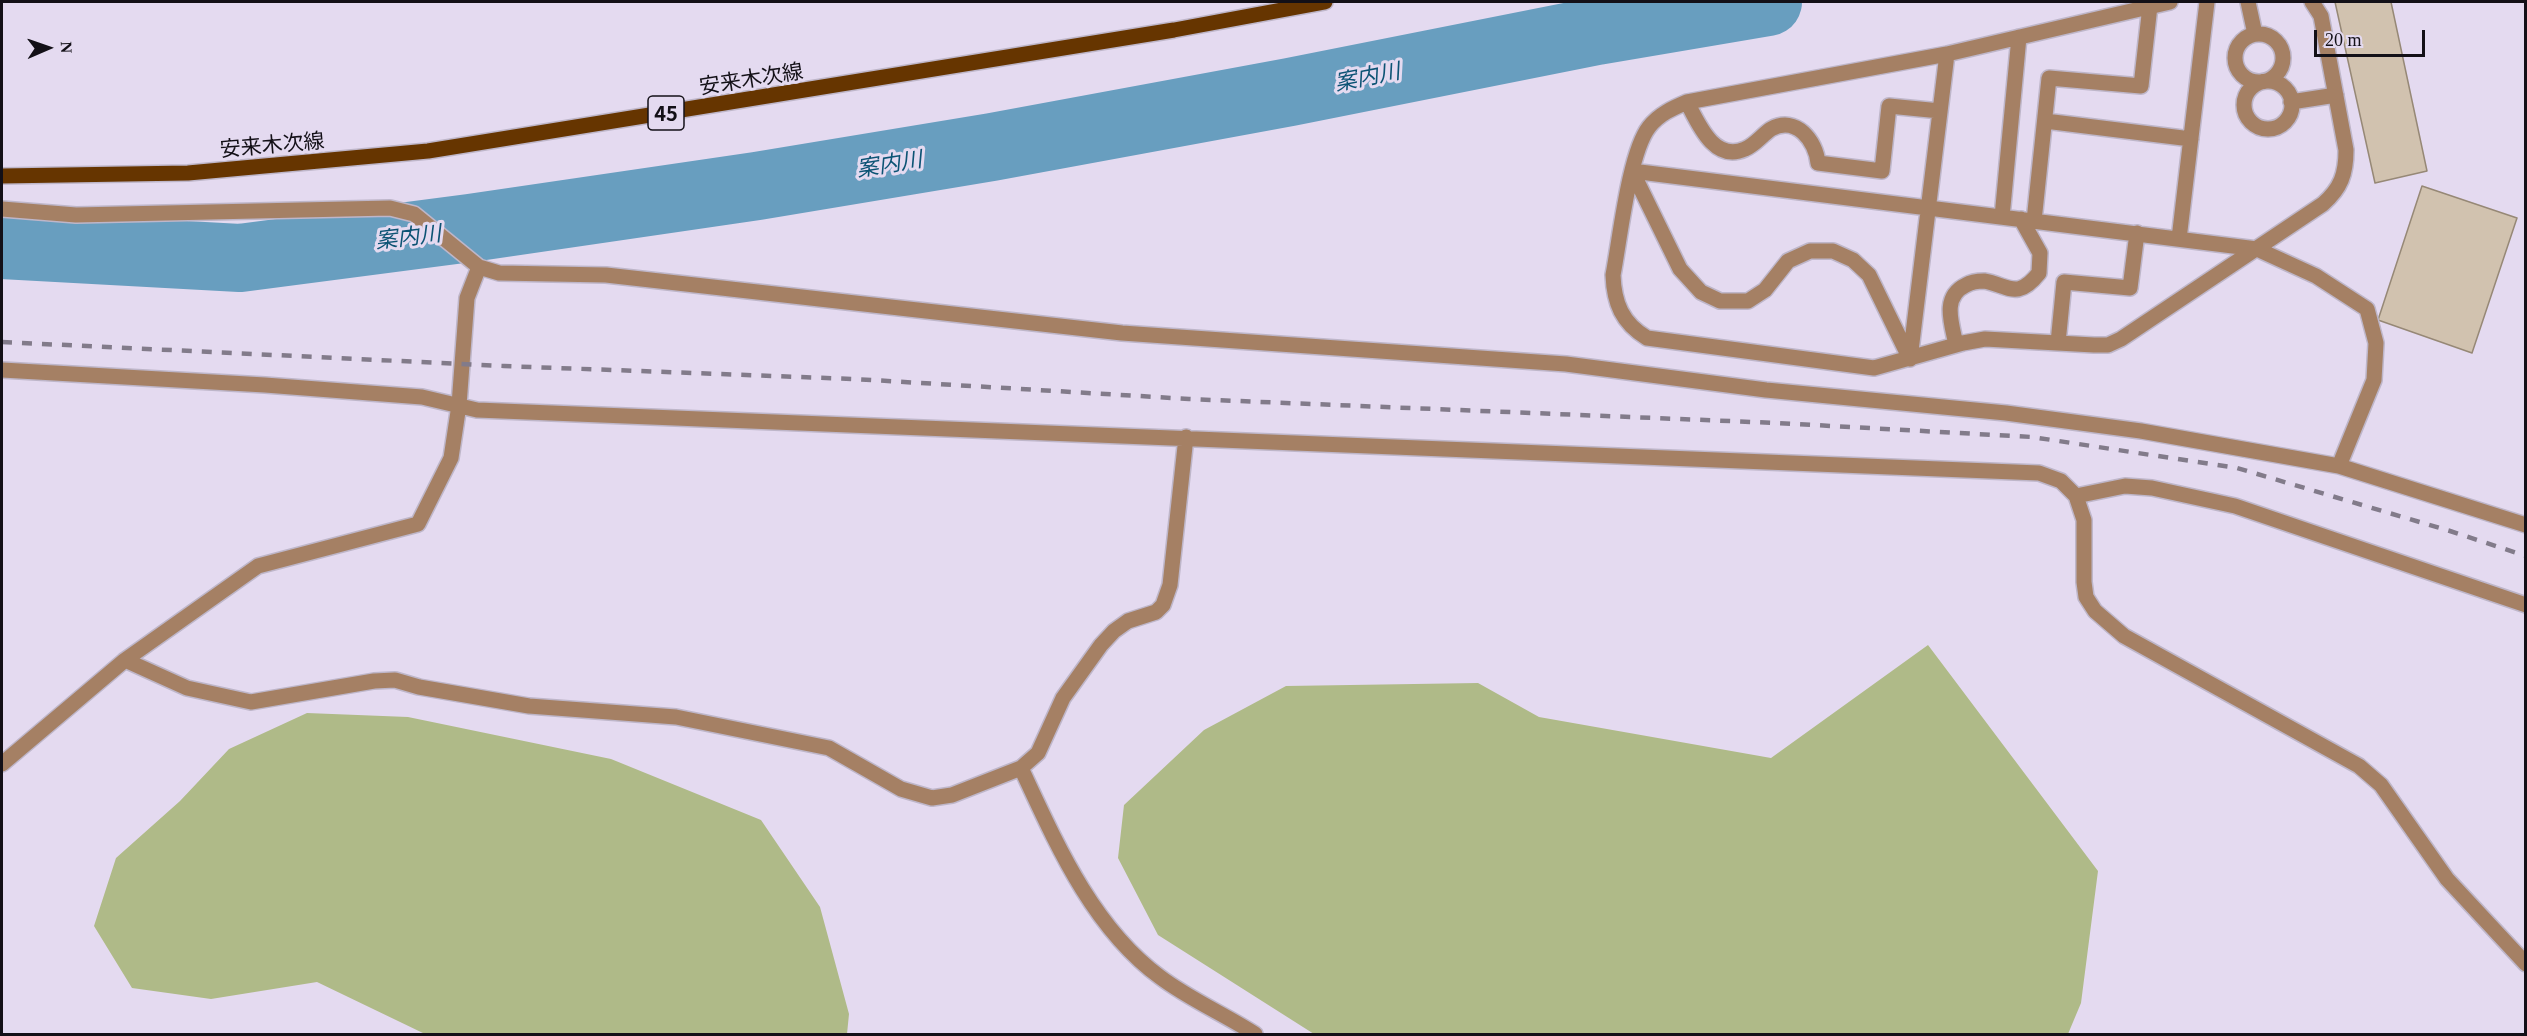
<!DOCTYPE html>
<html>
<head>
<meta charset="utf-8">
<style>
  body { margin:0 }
  #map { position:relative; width:2527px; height:1036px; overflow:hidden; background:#e4daf0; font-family:Georgia,serif }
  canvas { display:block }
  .frame { position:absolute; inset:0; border:3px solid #131017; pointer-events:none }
  .north { position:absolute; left:18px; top:18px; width:60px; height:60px; -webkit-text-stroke:4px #e4daf0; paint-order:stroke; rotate:88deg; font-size:16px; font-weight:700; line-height:24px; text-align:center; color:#131017 }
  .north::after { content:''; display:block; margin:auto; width:21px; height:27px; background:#131017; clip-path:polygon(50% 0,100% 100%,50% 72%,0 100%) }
  .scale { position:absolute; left:2314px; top:30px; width:111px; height:27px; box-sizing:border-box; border:3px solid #131017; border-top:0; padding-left:8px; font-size:18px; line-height:21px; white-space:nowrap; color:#131017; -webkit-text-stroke:4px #e4daf0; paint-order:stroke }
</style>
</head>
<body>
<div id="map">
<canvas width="2527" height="1036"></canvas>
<div class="frame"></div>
<div class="north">N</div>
<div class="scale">20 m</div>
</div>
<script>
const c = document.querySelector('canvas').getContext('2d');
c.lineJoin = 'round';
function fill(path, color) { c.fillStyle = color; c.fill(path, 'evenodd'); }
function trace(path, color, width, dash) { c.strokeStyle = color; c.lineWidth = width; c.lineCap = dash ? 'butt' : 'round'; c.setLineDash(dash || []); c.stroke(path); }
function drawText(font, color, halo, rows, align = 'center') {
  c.font = font + ' Georgia,"Noto Sans JP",serif'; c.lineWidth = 6; c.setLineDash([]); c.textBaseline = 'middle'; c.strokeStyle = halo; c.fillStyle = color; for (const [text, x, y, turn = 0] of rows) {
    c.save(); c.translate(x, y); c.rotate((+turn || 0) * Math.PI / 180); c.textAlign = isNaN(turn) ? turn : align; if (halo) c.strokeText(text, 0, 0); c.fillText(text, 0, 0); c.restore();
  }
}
fill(new Path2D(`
  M 1928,645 L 2098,871 L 2081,1003 L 2068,1034 L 1314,1034 L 1158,935 L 1118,858 L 1124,805 L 1204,730 L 1286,686 L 1478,683 L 1539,717 L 1771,758 Z
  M 307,713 L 408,717 L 611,759 L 761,820 L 820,907 L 849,1014 L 847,1034 L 425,1034 L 317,982 L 211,999 L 132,988 L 94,926 L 116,858 L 180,801 L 229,749 Z`), '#afba88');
trace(new Path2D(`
  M 2,245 L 240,258 L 470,228 L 757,186 L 992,147 L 1290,92 L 1597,31 L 1768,2`), '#689ebf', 68);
const building = new Path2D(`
  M 2335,2 L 2391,2 L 2427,171 L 2375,183 Z
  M 2422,186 L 2517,218 L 2472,353 L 2378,320 Z`);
fill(building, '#d1c2af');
trace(building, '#968876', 1.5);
const minor = new Path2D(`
  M 2170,2 L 1947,54 L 1687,102 C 1673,108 1659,114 1649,127 C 1629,153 1620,239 1613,275 C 1614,303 1622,323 1647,338 L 1874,368 L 1963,343 L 1985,339 L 2094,345 L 2108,345 L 2121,339 L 2323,204 C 2341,188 2346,174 2346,150 L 2321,16 L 2312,2
  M 2248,2 L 2255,34
  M2235 58a24 24 0 1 1 48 0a24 24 0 1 1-48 0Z
  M2244 105a24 24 0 1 1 48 0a24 24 0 1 1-48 0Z
  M 1687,102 C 1698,123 1714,163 1745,149 C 1755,145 1762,135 1771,129 C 1796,115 1816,141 1818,163 L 1882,171 L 1889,106 L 1940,111
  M 2291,102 L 2336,95
  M 2045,121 L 2191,139
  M 1632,171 L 2257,249 L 2316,276 L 2367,309 L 2376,343 L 2374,380 L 2339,466
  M 1632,171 L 1680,269 L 1701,292 L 1720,301 L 1748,301 L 1765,290 L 1788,261 L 1810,251 L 1833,251 L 1853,260 L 1869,275 L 1910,359
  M 2,209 L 76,215 L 390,208 L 414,214 L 479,267 L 499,273 L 606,275 L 1122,333 L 1566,364 L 1766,390 L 2006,413 L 2141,431 L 2339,466 L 2526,525
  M 2002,217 L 2019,37
  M 2034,221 L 2049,78 L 2141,86 L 2150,6
  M 2179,239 L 2207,2
  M 2058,343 L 2064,282 L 2130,288 L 2137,233
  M 1956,345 C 1952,324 1941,297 1966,285 C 1971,282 1978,281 1984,281 C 2008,285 2017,301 2039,273 L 2040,253 L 2021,219
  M 1910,359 L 1947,54
  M 2,370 L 265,385 L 422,397 L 477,410 L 2039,473 L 2061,481 L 2076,496 L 2084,520 L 2084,582 L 2086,597 L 2095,611 L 2124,636 L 2359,766 L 2381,785 L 2447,879 L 2526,964
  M 2076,496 L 2125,486 L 2152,488 L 2235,506 L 2526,605
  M 125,660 L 187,688 L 251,702 L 374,681 L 395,680 L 419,687 L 529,706 L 676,717 L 829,748 L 901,789 L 932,798 L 952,795 L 1021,768 L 1038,753 L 1063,698 L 1101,645 L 1114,631 L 1128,621 L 1156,612 L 1163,605 L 1170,585 L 1186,437
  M 2,764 L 125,660 L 258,566 L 418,524 L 451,458 L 459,405 L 467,298 L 479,267
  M 1021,768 C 1056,843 1092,927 1160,977 C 1189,999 1224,1014 1255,1034`);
const major = new Path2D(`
  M 2,176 L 188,173 L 428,151 L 1174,30 L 1325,2`);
trace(minor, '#beb6c9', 18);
trace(major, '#beb6c9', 18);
trace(minor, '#a58064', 15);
trace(major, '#663500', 15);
trace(new Path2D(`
  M 2,342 L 504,366 L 854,379 L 1189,399 L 1777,423 L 2032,437 L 2237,468 L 2450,531 L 2526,556`), '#827b8a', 4.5, [10, 10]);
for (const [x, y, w] of [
  [666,113,36]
]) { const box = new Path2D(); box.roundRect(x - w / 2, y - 17, w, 34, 4.5); c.fillStyle = '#e4daf0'; c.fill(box); trace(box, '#131017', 1.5); }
drawText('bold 20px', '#131017', null, [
  ["45",666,113]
]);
drawText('21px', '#131017', '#e4daf0', [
  ["安来木次線",751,78,-9],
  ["安来木次線",272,144,-5]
]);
drawText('italic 22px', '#0c5374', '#e4daf0', [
  ["案内川",1367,76,-11],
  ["案内川",889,163,-9],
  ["案内川",408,236,-7]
]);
</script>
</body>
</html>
